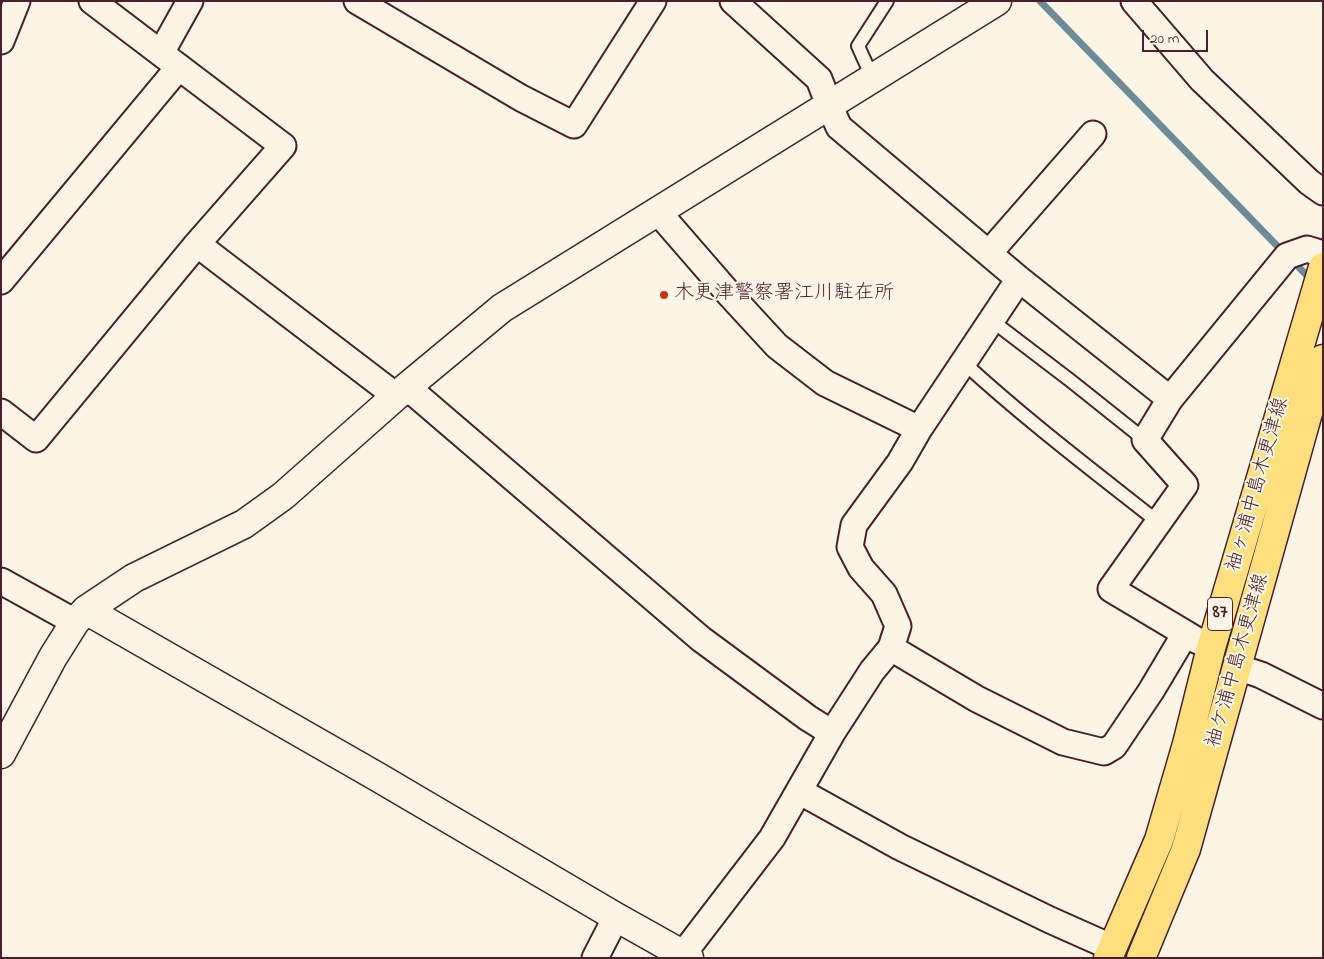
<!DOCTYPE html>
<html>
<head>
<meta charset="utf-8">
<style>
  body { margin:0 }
  #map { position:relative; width:1324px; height:959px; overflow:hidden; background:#fcf5e5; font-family:"Indie Flower",sans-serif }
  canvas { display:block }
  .frame { position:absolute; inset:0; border:2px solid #4a1f2b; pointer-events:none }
  .scale { position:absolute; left:1142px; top:30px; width:66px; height:22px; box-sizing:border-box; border:2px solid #4a1f2b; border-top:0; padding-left:6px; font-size:15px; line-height:18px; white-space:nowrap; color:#4a1f2b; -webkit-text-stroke:4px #fcf5e5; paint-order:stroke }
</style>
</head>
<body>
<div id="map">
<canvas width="1324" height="959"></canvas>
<div class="frame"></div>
<div class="scale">20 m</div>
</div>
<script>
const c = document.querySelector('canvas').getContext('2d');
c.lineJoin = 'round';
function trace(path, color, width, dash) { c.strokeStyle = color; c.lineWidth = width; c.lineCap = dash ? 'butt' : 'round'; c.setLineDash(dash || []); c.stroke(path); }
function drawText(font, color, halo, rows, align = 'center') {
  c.font = font + ' "Indie Flower","Klee One",sans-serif'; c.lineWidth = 4; c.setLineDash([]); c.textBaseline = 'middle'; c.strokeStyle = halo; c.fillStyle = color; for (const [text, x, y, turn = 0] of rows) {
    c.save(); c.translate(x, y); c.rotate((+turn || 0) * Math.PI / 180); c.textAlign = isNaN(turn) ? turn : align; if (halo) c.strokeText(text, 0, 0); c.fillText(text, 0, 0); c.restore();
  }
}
trace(new Path2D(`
  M 1040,1 L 1284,253
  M 1292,260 L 1312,281`), '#6d8c97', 7);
const service = new Path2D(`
  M 873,79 L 858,46 L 887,1
  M 991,320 L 1071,381 L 1145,440
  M 963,362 C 1025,419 1092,470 1158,522`);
const minor = new Path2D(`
  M 357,1 L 521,98 L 574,125 L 653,1
  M 733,1 L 819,79 L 829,105 L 839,127 L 1019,279 L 1170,399
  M 1134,1 L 1202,80 L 1309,182 L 1323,192
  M 1,41 L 17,1
  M 161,53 L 190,1
  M 658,212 L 730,295 L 777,346 L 825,383 L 919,429
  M 197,244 L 396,396
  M 989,253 L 1093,134
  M 1,281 L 179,67
  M 407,387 L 701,639 L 808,718 L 832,733
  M 1,412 L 36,439 L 197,244 L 283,146 L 92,1
  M 1,581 L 75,622
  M 1198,641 L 1111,589 L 1185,485 L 1145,440 L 1170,399 L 1287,256 L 1307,249 L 1323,254
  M 891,648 L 898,626 L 884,594 L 861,568 L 850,547 L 854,525 L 900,462 L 919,429 L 1019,279
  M 1237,667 L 1261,675 L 1323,706
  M 799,791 L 900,847 L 1050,920 L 1113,948
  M 683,954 L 772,838 L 832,733 L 872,671 L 891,648 L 977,699 L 1063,742 L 1104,752 L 1114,746 L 1151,691 L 1185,634
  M 595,958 L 616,917`);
const tertiary = new Path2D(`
  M 86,610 L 376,776 L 616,917 L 689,958
  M 1,754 L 53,657 L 75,622 L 86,610 L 134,578 L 244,524 L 283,496 L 396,396 L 502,308 L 997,1`);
const primary = new Path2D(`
  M 1108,958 L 1159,840 L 1187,744 L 1211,648 L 1323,267
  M 1141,958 L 1186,849 L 1323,359`);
trace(service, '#4a1f2b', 16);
trace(minor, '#4a1f2b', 29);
trace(tertiary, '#4a1f2b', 31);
trace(primary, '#4a1f2b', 31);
trace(service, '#fcf5e5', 12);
trace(minor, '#fcf5e5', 25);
trace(tertiary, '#fcf5e5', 28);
trace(primary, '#fce080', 28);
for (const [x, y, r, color] of [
  [664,295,5,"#c8321e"]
]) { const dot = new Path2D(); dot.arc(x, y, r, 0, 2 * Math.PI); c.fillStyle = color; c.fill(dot); trace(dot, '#fcf5e5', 2); }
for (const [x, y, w] of [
  [1220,614,25]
]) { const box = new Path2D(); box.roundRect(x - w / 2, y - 16.5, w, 33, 4); c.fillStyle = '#fcf5e5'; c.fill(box); trace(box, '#4a1f2b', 1); }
drawText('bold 19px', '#4a1f2b', null, [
  ["87",1220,614]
]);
drawText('20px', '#4a1f2b', '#fcf5e5', [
  ["木更津警察署江川駐在所",674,295]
], 'left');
drawText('20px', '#4a1f2b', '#fcf5e5', [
  ["袖ヶ浦中島木更津線",1259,485,-74],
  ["袖ケ浦中島木更津線",1239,661,-74]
]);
</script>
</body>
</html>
